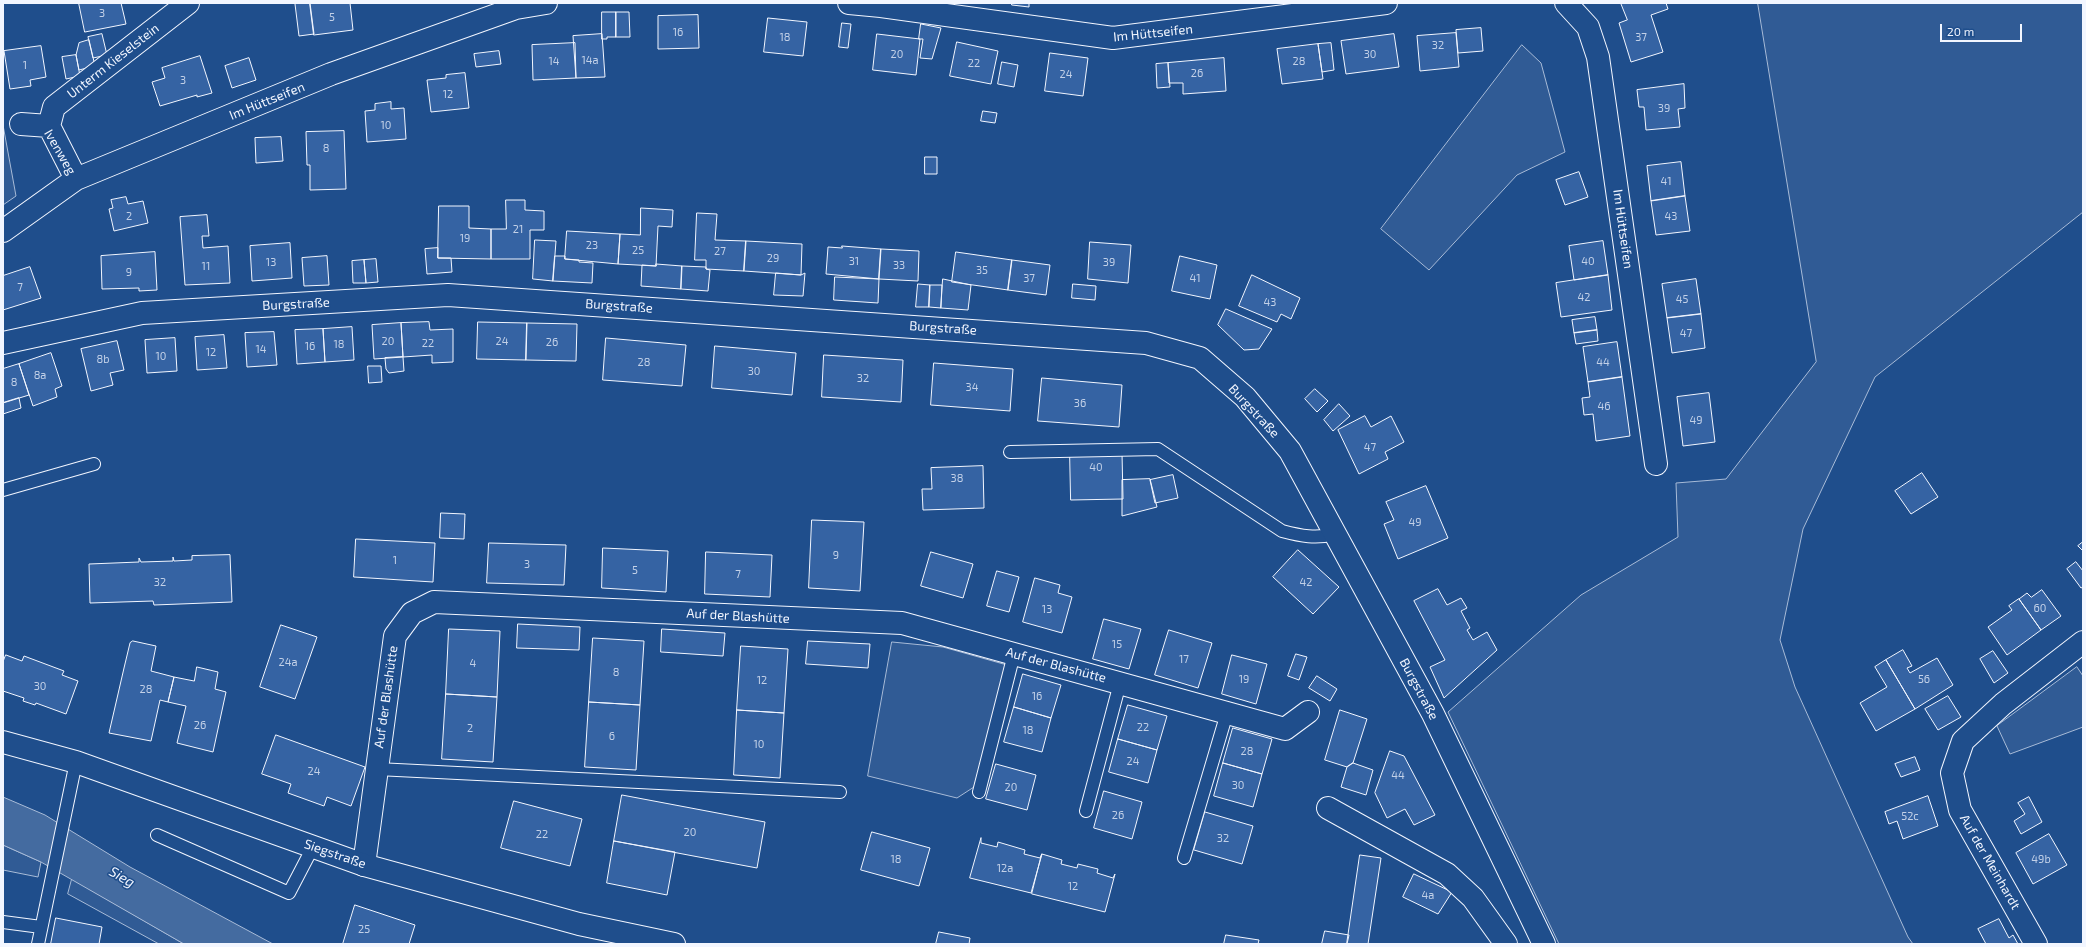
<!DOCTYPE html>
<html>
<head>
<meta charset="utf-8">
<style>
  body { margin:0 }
  #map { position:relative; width:2086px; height:947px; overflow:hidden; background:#1f4e8c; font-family:"Exo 2",sans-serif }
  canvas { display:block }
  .frame { position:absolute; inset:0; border:4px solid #f2f6ff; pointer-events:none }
  .scale { position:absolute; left:1940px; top:24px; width:82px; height:18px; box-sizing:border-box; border:2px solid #f2f6ff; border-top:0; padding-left:5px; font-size:12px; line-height:14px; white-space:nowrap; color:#f2f6ff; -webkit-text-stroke:3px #1f4e8c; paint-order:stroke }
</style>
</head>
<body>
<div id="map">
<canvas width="2086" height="947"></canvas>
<div class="frame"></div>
<div class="scale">20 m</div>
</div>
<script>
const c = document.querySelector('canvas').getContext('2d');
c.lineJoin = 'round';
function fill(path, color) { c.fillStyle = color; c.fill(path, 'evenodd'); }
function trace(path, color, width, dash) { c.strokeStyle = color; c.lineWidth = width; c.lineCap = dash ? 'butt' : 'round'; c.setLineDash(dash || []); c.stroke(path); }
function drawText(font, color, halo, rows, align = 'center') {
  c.font = font + ' "Exo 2",sans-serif'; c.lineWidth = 3; c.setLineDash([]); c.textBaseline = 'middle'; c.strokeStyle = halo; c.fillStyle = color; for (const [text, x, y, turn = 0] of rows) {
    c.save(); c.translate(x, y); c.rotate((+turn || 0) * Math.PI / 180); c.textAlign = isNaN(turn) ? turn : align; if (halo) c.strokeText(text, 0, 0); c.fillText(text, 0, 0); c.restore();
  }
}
const green = new Path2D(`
  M 1758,3 L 2083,3 L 2083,212 L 1875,377 L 1803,529 L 1780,640 L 1795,687 L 1908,937 L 1913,944 L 1559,944 L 1448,712 L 1581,595 L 1678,537 L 1676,483 L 1726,479 L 1816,362 Z
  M 1522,45 L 1541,63 L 1565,152 L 1517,175 L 1429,270 L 1381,229 Z
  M 3,125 L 16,196 L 3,205 Z
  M 892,642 L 943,647 L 1007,665 L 974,787 L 957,798 L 868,776 Z
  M 2077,667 L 2083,676 L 2083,727 L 2010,754 L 1997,726 Z
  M 3,845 L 41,862 L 38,877 L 3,870 Z
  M 72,879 L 184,944 L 159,944 L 68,894 Z`);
fill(green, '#305b95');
trace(green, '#a8bbd7', 1);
const water = new Path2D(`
  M 3,797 L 45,815 L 130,867 L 273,944 L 184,944 L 41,862 L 3,845 Z`);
fill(water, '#446ba0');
trace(water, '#a8bbd7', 1);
const building = new Path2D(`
  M 79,3 L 121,3 L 126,24 L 85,32 Z
  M 310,3 L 350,3 L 353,30 L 314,35 Z
  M 310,3 L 314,34 L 299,36 L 295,4 Z
  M 1012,3 L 1029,3 L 1029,7 L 1012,5 Z
  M 1621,3 L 1666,3 L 1668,9 L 1651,15 L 1663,52 L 1631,62 L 1619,23 L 1627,20 Z
  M 602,12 L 616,12 L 616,37 L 607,37 L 607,39 L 602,39 Z
  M 616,12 L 629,12 L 630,37 L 616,37 Z
  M 698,15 L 699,48 L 658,49 L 658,16 Z
  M 768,18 L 807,22 L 803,56 L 764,52 Z
  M 842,23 L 851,24 L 848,48 L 839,47 Z
  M 921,24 L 941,28 L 932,59 L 920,58 L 923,39 L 919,39 Z
  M 1481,28 L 1483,51 L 1458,53 L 1456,30 Z
  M 1456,33 L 1459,67 L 1420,71 L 1417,36 Z
  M 102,34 L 107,55 L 93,58 L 88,37 Z
  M 602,34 L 605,77 L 576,78 L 573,36 Z
  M 877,34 L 920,39 L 916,75 L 873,70 Z
  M 1394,34 L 1399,67 L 1346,74 L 1341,41 Z
  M 89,40 L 95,66 L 79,70 L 76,55 L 79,43 Z
  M 957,42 L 998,51 L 991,84 L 950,76 Z
  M 575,43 L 576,78 L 533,80 L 532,45 Z
  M 1331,43 L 1334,70 L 1322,72 L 1318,44 Z
  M 1318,44 L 1323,79 L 1282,84 L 1277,49 Z
  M 41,46 L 46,77 L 30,80 L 31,86 L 10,89 L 4,51 Z
  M 499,51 L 501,64 L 476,67 L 474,54 Z
  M 1050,53 L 1088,58 L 1083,96 L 1045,91 Z
  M 76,55 L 80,76 L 66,79 L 62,57 Z
  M 200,56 L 212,93 L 197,97 L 197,95 L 160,106 L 152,82 L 165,78 L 162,68 Z
  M 249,58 L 256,80 L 232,88 L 225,66 Z
  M 1224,58 L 1226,91 L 1183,94 L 1183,83 L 1169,83 L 1168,63 Z
  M 1002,62 L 1018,65 L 1014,87 L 998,84 Z
  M 1168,63 L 1170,87 L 1157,88 L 1156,64 Z
  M 465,73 L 469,108 L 431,112 L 427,80 L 446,78 L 446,75 Z
  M 1684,84 L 1685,108 L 1678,109 L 1680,127 L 1646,130 L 1644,107 L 1639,107 L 1637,90 Z
  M 391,102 L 391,109 L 404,108 L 406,139 L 367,142 L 365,111 L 375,110 L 375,104 Z
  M 983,111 L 997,113 L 995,123 L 981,121 Z
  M 344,131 L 346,189 L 310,190 L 310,165 L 307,165 L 306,132 Z
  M 281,137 L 283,161 L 256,163 L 255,138 Z
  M 925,157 L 937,157 L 937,174 L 925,174 Z
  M 1681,162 L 1685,196 L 1651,201 L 1647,166 Z
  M 1579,172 L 1588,197 L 1565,205 L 1556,180 Z
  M 1685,196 L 1690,231 L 1656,235 L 1651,201 Z
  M 126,197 L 128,204 L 143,201 L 148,223 L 114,231 L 109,209 L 113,208 L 111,200 Z
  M 506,200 L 525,200 L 525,210 L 544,211 L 544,230 L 530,230 L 530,259 L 491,259 L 491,229 L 506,229 Z
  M 439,206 L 469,206 L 469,228 L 491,229 L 491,259 L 438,258 Z
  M 641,208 L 673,210 L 672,227 L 658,226 L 656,266 L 618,264 L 620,234 L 640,235 Z
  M 697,213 L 717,214 L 715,240 L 746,241 L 744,271 L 706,269 L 706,260 L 695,260 Z
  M 207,215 L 209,236 L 202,236 L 203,248 L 228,246 L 230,283 L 185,285 L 180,217 Z
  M 567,231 L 620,234 L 618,264 L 565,259 Z
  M 535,240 L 556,241 L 553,281 L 533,279 Z
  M 746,241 L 802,244 L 801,275 L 744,271 Z
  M 1603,241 L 1608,275 L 1574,280 L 1569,246 Z
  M 1090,242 L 1131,245 L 1128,283 L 1088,279 Z
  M 290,243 L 292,278 L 252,281 L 250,246 Z
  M 842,246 L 881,249 L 879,279 L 826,274 L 828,247 L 842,248 Z
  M 438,248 L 438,258 L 451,258 L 452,272 L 427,274 L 425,249 Z
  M 881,249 L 919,251 L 918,281 L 879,279 Z
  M 155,252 L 157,290 L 139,291 L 139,288 L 102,289 L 101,256 Z
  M 956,252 L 1012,260 L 1008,290 L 952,282 Z
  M 327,256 L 329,285 L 304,286 L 302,258 Z
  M 555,256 L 565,256 L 565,259 L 579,260 L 579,262 L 593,263 L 592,283 L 553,281 Z
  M 1180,256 L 1217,265 L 1210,299 L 1172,291 Z
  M 376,259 L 378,282 L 366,283 L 364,260 Z
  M 364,260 L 366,283 L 353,283 L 352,261 Z
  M 1012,260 L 1050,265 L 1046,295 L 1008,290 Z
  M 656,264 L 682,266 L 681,289 L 641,286 L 642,265 L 656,266 Z
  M 682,266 L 706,267 L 706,269 L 710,270 L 708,291 L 681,289 Z
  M 30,267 L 41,298 L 3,310 L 3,276 Z
  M 776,273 L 801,275 L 805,273 L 803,296 L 774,295 Z
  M 1252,275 L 1300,298 L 1291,319 L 1281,314 L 1277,322 L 1239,306 Z
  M 1608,275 L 1612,310 L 1561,317 L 1556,283 Z
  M 835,277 L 879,279 L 878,303 L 834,300 Z
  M 943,279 L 971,285 L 968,310 L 941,308 Z
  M 1696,279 L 1701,314 L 1667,318 L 1662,284 Z
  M 918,284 L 930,285 L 929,307 L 916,307 Z
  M 1073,284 L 1096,286 L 1095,300 L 1072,298 Z
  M 930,285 L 942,285 L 941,308 L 929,307 Z
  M 1226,309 L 1272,329 L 1259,349 L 1244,350 L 1218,325 Z
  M 1701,314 L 1705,348 L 1672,353 L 1667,318 Z
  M 1595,317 L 1597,330 L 1574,333 L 1572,320 Z
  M 429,322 L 430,330 L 453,329 L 453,362 L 432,363 L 432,355 L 403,357 L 401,323 Z
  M 478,322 L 527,323 L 526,360 L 477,359 Z
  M 401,323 L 403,357 L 374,359 L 372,325 Z
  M 527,323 L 577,324 L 576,361 L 526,360 Z
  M 352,327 L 354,360 L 325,362 L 323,329 Z
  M 323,329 L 325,362 L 297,364 L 295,330 Z
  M 1597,330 L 1598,341 L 1576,344 L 1574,333 Z
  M 274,332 L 277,365 L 247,367 L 245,333 Z
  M 224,335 L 227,368 L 197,370 L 195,337 Z
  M 175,338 L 177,371 L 147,373 L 145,340 Z
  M 606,338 L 686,345 L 682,386 L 603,380 Z
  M 117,341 L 124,370 L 110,373 L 113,385 L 91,391 L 81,349 Z
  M 1617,342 L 1622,377 L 1588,382 L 1583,347 Z
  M 715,346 L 796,353 L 792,395 L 712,388 Z
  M 51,353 L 62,386 L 55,389 L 57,397 L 33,406 L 19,364 Z
  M 824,355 L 903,360 L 901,402 L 822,397 Z
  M 403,357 L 404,371 L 389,373 L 386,369 L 385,358 Z
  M 934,363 L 1013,369 L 1010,411 L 931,405 Z
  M 19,364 L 29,395 L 3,403 L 3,369 Z
  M 368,366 L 381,366 L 382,382 L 369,383 Z
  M 1622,377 L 1630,436 L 1596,441 L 1593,414 L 1584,415 L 1582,398 L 1590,397 L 1588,382 Z
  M 1042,378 L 1122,385 L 1119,427 L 1038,421 Z
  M 1315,389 L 1328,401 L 1317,412 L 1305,399 Z
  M 1709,393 L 1715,442 L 1683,446 L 1677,397 Z
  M 19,398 L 21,408 L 3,414 L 3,403 Z
  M 1339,404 L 1350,416 L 1333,431 L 1324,420 Z
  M 1365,416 L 1371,427 L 1391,416 L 1404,442 L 1385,452 L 1388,459 L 1359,474 L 1338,430 Z
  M 1070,453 L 1122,453 L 1123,499 L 1071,500 Z
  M 983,466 L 984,508 L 923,510 L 922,489 L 932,489 L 931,468 Z
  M 1922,473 L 1938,497 L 1911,514 L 1895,491 Z
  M 1173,475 L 1178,498 L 1155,503 L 1150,480 Z
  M 1150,479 L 1157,507 L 1122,516 L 1122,480 Z
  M 1426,486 L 1448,538 L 1398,559 L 1384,524 L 1394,520 L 1386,502 Z
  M 441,513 L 465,514 L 464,539 L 440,538 Z
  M 812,520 L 864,522 L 860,591 L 809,588 Z
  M 356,539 L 435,543 L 433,582 L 354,577 Z
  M 2083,542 L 2083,551 L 2078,546 Z
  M 489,543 L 566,545 L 564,585 L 487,583 Z
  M 603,548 L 668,551 L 666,592 L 602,588 Z
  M 1298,550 L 1339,587 L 1313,614 L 1273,577 Z
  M 706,552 L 772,555 L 770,597 L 705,594 Z
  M 931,552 L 973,564 L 963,598 L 921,586 Z
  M 230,555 L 232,602 L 154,605 L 153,601 L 90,603 L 89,564 L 139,562 L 139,558 L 141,562 L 173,561 L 173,557 L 174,561 L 192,560 L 192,556 Z
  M 2076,562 L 2083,571 L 2083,587 L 2081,588 L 2067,569 Z
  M 997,571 L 1019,577 L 1009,612 L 987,606 Z
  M 1035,578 L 1060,585 L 1058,593 L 1072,597 L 1062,633 L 1023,622 Z
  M 1438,589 L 1447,605 L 1461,598 L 1467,608 L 1461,611 L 1470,628 L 1467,630 L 1473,640 L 1487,632 L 1497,650 L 1444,698 L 1430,667 L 1445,660 L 1414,601 Z
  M 2042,590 L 2061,616 L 2041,630 L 2019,599 L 2027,593 L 2031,597 Z
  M 2019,599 L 2041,630 L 2007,655 L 1988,627 L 2012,610 L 2009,606 Z
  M 1104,619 L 1141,629 L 1129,669 L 1093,659 Z
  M 518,624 L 580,627 L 579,650 L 517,648 Z
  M 281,625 L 317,637 L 295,699 L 260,687 Z
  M 449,629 L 500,631 L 497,697 L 446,694 Z
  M 662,629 L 725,633 L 723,656 L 661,652 Z
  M 1169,630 L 1212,643 L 1198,688 L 1155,675 Z
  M 593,638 L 644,641 L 640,705 L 589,702 Z
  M 133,641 L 156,646 L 151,671 L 174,677 L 168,702 L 160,700 L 151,741 L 109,733 L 124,668 L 130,643 Z
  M 808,641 L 870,644 L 868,668 L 806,664 Z
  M 741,646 L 788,649 L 784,713 L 737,710 Z
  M 1903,650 L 1912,666 L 1907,668 L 1910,673 L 1937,658 L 1953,685 L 1915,709 L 1886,660 Z
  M 1993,651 L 2008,673 L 1994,683 L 1980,659 Z
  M 1296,654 L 1307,657 L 1299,680 L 1288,676 Z
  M 6,655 L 22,661 L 24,656 L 64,671 L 62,675 L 78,681 L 66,714 L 36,703 L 35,705 L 23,701 L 24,698 L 3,691 L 3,662 Z
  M 1232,655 L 1267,664 L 1256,704 L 1222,694 Z
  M 1886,660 L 1915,709 L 1876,731 L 1860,703 L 1887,687 L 1875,667 Z
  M 197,667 L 218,672 L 215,689 L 226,692 L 213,752 L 177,743 L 186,706 L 168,702 L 174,677 L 194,681 Z
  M 1023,674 L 1061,685 L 1051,718 L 1014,707 Z
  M 1317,676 L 1337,689 L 1330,701 L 1309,688 Z
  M 446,694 L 497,697 L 493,762 L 442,759 Z
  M 1948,696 L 1961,717 L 1938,730 L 1925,709 Z
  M 589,702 L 640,705 L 636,770 L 585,767 Z
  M 1128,705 L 1167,716 L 1157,750 L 1118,739 Z
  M 1014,707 L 1051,718 L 1042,752 L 1004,742 Z
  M 737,710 L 784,713 L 780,778 L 734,775 Z
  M 1340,710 L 1367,719 L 1353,763 L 1347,767 L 1325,760 Z
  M 1233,728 L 1272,739 L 1262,774 L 1223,763 Z
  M 276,735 L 365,767 L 351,806 L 327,797 L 324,806 L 288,793 L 291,784 L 262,774 Z
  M 1118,739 L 1157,750 L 1148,783 L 1109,772 Z
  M 1390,751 L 1404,756 L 1435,815 L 1414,825 L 1405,809 L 1387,818 L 1375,793 Z
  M 1915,757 L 1920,770 L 1901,777 L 1895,764 Z
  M 1223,763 L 1262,774 L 1253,807 L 1214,796 Z
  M 1353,763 L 1373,770 L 1366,795 L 1341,787 L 1347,767 Z
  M 996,764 L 1036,775 L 1027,810 L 986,799 Z
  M 1104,791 L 1142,802 L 1132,839 L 1094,828 Z
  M 622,795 L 765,822 L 757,868 L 614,841 Z
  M 1928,796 L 1938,826 L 1903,839 L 1897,821 L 1889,824 L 1885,812 Z
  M 2029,797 L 2042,822 L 2021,834 L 2014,821 L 2025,814 L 2018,803 Z
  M 514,801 L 582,819 L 570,866 L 501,848 Z
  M 1205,812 L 1253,826 L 1242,864 L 1194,850 Z
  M 872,832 L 930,848 L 919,886 L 861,870 Z
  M 2049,834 L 2067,865 L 2033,884 L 2016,853 Z
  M 981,838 L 981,843 L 997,847 L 998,842 L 1025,850 L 1024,854 L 1040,858 L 1042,854 L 1031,893 L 970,878 Z
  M 614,841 L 675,852 L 667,895 L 607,883 Z
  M 1042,854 L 1062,860 L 1061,864 L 1077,868 L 1078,864 L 1098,869 L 1097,873 L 1113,878 L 1115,874 L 1105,912 L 1032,894 Z
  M 1360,855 L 1381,858 L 1368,944 L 1347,944 Z
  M 1414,874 L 1452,892 L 1438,914 L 1403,897 Z
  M 355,905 L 415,925 L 409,944 L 343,944 Z
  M 56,918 L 102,927 L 99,944 L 51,944 Z
  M 1999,919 L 2009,938 L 2013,935 L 2018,944 L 1986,944 L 1978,929 Z
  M 1325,931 L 1349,935 L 1347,944 L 1322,944 Z
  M 939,932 L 970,938 L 969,944 L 936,944 Z
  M 1226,935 L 1259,940 L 1258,944 L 1224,944 Z`);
fill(building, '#3563a3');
trace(building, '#f2f6ff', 1);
const service = new Path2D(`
  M 1010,452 L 1158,449 L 1282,531 C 1301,536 1316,539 1335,534
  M 3,490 L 94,464
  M 377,769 L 840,792
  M 979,792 L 1014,654
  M 1086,811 L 1120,683
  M 157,835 L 289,893 L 313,847
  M 1184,858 L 1227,713
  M 3,922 L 41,927
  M 38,944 L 76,762`);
const minor = new Path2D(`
  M 849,3 L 881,6 L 1113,38 L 1386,3
  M 1566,3 L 1588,27 L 1598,57 L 1656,464
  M 21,124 L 49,126 L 76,179
  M 49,126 L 54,107 L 188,3
  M 3,231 L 76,179 L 331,74 L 516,8 L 546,3
  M 3,343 L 142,313 L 448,295 L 1146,343 L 1200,358 L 1245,397 L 1290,451 L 1433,714 L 1544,944
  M 1328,808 L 1447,874 L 1473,898 L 1506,944
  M 364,865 L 395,636 L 412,613 L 434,602 L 902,623 L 1285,729 L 1308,712
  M 2036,944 L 1960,810 L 1952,773 L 1963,741 L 2003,704 L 2083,642`);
const tertiary = new Path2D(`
  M 3,742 L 76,762 L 364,865 L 579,924 L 674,944`);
trace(service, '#f2f6ff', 14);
trace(minor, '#f2f6ff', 24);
trace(tertiary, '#f2f6ff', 24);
trace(service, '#1f4e8c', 12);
trace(minor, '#1f4e8c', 22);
trace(tertiary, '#1f4e8c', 22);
drawText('11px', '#c3d1e8', null, [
  ["3",102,13],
  ["5",332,17],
  ["16",678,32],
  ["18",785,37],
  ["37",1641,37],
  ["32",1438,45],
  ["20",897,54],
  ["30",1370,54],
  ["14a",590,60],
  ["14",554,61],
  ["28",1299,61],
  ["22",974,63],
  ["1",25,65],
  ["26",1197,73],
  ["24",1066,74],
  ["3",183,80],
  ["12",448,94],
  ["39",1664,108],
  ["10",386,125],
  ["8",326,148],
  ["41",1666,181],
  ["2",129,216],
  ["43",1671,216],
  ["21",518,229],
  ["19",465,238],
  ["23",592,245],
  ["25",638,250],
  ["27",720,251],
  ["29",773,258],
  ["31",854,261],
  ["40",1588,261],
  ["13",271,262],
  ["39",1109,262],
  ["33",899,265],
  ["11",206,266],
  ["35",982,270],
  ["9",129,272],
  ["37",1029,278],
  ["41",1195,278],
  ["7",20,287],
  ["42",1584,297],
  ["45",1682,299],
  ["43",1270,302],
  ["47",1686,333],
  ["20",388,341],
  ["24",502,341],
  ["26",552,342],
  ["22",428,343],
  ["18",339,344],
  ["16",310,346],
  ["14",261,349],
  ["12",211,352],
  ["10",161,356],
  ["8b",103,359],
  ["28",644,362],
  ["44",1603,362],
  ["30",754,371],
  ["8a",40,375],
  ["32",863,378],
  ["8",14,382],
  ["34",972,387],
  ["36",1080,403],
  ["46",1604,406],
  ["49",1696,420],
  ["47",1370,447],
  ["40",1096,467],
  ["38",957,478],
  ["49",1415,522],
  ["9",836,555],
  ["1",395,560],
  ["3",527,564],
  ["5",635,570],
  ["7",738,574],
  ["32",160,582],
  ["42",1306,582],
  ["60",2040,608],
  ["13",1047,609],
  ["15",1117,644],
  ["17",1184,659],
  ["24a",288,662],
  ["4",473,663],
  ["8",616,672],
  ["19",1244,679],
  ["56",1924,679],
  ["12",762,680],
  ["30",40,686],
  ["28",146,689],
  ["16",1037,696],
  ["26",200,725],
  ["22",1143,727],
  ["2",470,728],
  ["18",1028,730],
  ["6",612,736],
  ["10",759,744],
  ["28",1247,751],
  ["24",1133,761],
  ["24",314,771],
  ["44",1398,775],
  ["30",1238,785],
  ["20",1011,787],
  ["26",1118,815],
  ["52c",1910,816],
  ["20",690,832],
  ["22",542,834],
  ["32",1223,838],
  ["18",896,859],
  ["49b",2041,859],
  ["12a",1005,868],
  ["12",1073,886],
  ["4a",1428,895],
  ["25",364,929]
]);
drawText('13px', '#f2f6ff', '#1f4e8c', [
  ["Im Hüttseifen",1153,33,-6],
  ["Unterm Kieselstein",113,61,-38],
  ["Im Hüttseifen",267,101,-22],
  ["Ivenweg",60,152,60],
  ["Im Hüttseifen",1623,229,82],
  ["Burgstraße",296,304,-3],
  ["Burgstraße",619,306,4],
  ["Burgstraße",943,328,4],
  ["Burgstraße",1254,411,47],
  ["Auf der Blashütte",738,616,3],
  ["Auf der Blashütte",1056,665,15],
  ["Burgstraße",1419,689,62],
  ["Auf der Blashütte",386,697,-82],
  ["Siegstraße",335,854,19],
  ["Auf der Meinhardt",1990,862,60]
]);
drawText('italic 14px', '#f2f6ff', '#1f4e8c', [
  ["Sieg",122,877,30]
]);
</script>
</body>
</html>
